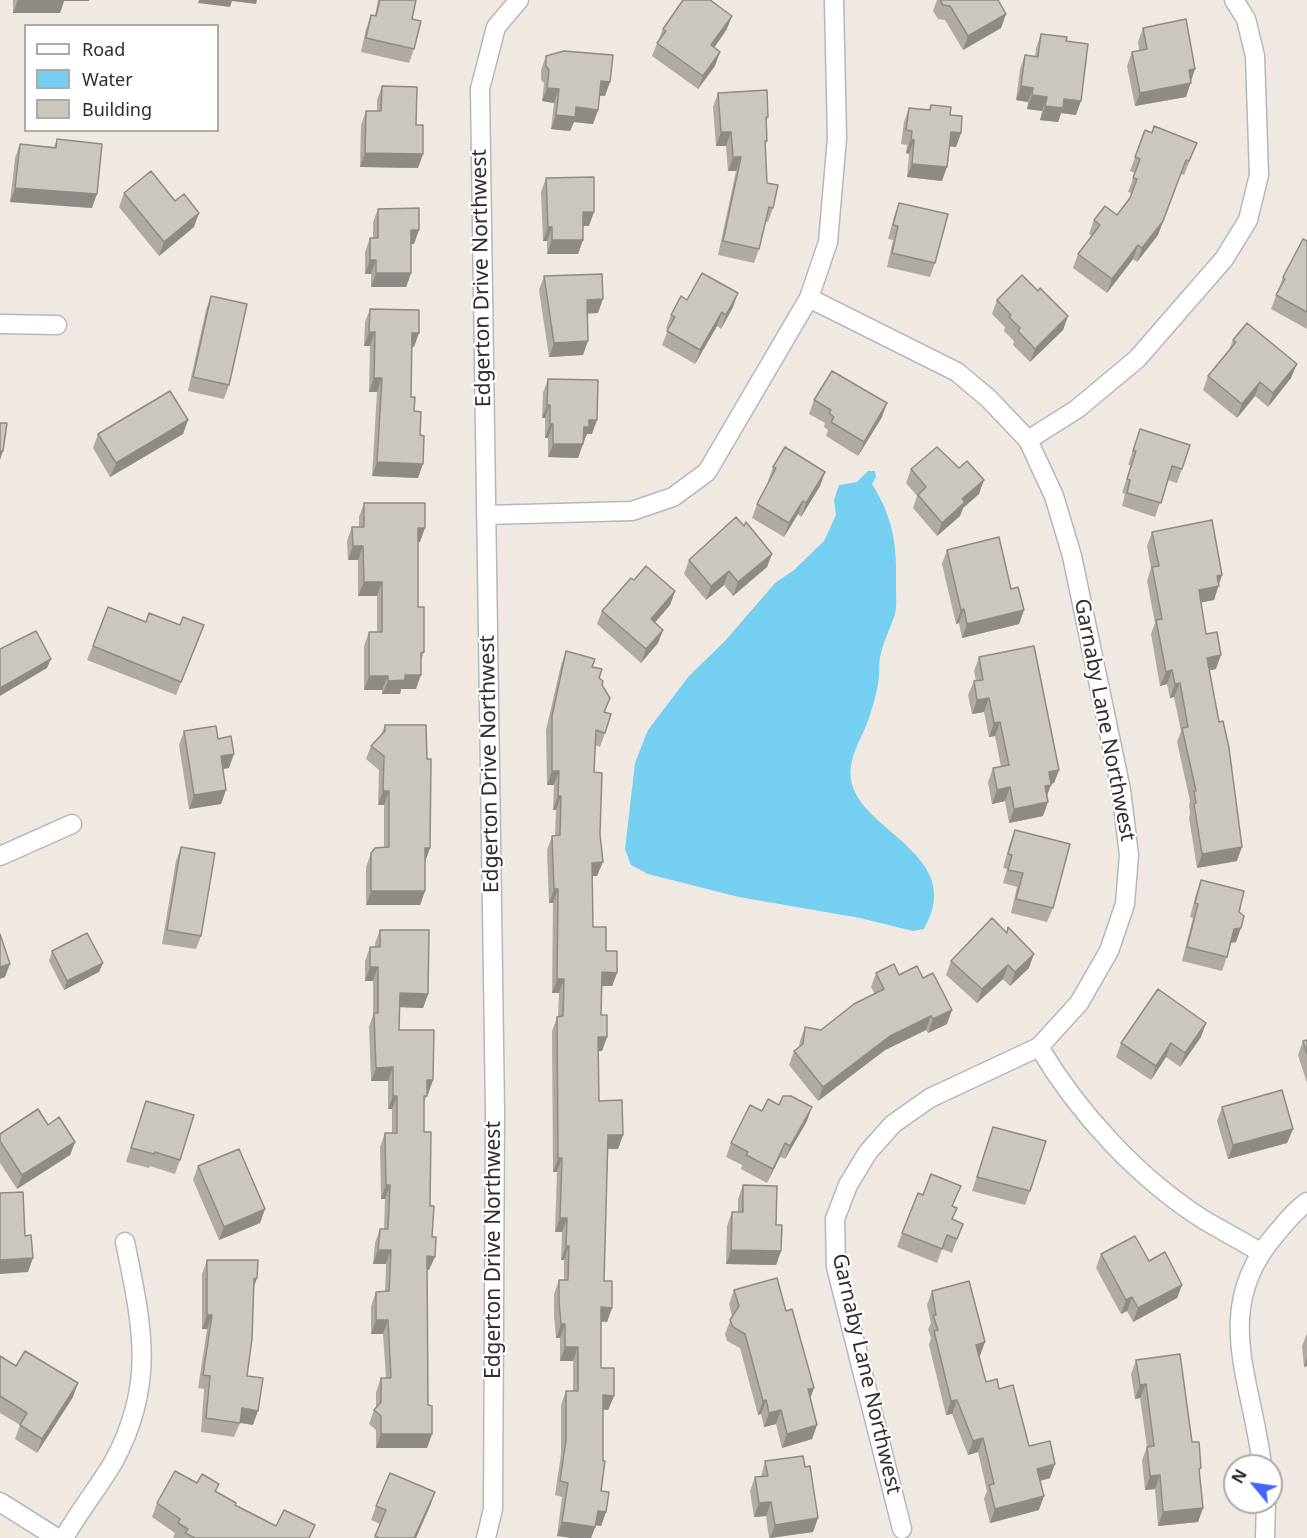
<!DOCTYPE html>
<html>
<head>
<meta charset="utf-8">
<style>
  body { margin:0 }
  #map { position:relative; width:1307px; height:1538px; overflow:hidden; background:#efe9e1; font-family:"Noto Sans",sans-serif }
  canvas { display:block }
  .legend { position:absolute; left:24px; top:24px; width:195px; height:108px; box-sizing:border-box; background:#fff; border:2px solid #ababab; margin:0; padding:8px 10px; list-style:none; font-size:18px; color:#2e2e2e }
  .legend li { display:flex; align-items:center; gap:12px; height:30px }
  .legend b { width:30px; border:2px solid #ababab }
  .north { position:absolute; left:1223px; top:1454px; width:60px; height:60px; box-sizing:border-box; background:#fff; border:2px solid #ababab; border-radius:50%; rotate:299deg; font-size:16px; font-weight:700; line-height:24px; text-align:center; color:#2e2e2e }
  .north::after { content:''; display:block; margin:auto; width:21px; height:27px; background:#4264fb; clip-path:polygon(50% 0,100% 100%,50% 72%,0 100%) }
</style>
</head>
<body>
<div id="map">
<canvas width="1307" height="1538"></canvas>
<ul class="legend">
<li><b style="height:8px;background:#fff"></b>Road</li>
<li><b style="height:16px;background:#75cff0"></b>Water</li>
<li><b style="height:16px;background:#cbc7bf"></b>Building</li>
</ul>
<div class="north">N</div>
</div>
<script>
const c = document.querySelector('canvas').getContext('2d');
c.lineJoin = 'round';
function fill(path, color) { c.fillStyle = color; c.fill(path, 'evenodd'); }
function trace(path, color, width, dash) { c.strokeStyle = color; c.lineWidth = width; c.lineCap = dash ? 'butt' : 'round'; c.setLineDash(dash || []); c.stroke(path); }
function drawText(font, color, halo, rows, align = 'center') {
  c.font = font + ' "Noto Sans",sans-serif'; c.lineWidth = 4.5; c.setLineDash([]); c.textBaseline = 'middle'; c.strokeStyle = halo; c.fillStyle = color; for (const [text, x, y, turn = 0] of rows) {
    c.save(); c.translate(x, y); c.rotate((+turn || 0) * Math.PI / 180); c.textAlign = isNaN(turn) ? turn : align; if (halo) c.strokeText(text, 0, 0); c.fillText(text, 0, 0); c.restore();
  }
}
fill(new Path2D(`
  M 868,471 L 875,471 L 876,477 L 872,484 C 894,519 897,546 896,587 C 896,596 897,606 895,614 C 891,627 884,640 881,653 C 878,663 880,674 878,684 C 876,695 873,705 870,715 C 865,732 853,749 851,766 C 841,829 971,848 924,929 L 913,931 L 860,918 L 739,897 L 648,874 L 631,865 L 625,849 L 635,763 L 648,730 L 689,676 L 725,641 L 775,583 L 794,570 L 824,541 L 836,515 L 834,500 L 839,485 L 857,482 Z`), '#75cff0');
const minor = new Path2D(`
  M 809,298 L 957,372 L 989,399 L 1028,440 L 1054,496 L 1072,556 L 1121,790 L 1129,855 L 1125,904 L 1109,951 L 1079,1003 L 1039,1047 L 930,1098 L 893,1124 L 868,1152 L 848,1185 L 835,1219 L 836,1267 L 902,1529
  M 0,324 L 57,325
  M 1028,440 L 1077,409 L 1137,359 L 1224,259 L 1248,220 L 1259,175 L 1255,56 L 1246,19 L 1234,0
  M 486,515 L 632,511 L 673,497 L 707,472 L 809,298 L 828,242 L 837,138 L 834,0
  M 0,856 L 72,824
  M 1039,1047 C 1079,1114 1138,1178 1204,1220 C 1223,1231 1242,1241 1260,1252
  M 1262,1466 C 1253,1382 1210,1310 1275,1235 C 1285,1223 1294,1211 1307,1202
  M 0,1502 L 57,1538
  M 64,1538 C 79,1511 99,1487 114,1461 C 156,1383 142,1325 125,1242
  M 486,1538 L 493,1509 L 495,1111 L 480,89 L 496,27 L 519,0
  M 1265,1538 L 1266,1502`);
trace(minor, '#b4b7c1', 21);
trace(minor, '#fff', 18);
fill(new Path2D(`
  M 13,0 L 89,0 L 89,1 L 64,1 L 60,13 L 13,13 Z
  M 378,0 L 416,0 L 412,19 L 414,49 L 409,63 L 361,52 L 366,29 L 371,15 L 375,16 Z
  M 937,0 L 998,0 L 1006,14 L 1001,28 L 963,50 L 945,20 L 938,19 L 933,11 Z
  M 1143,28 L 1191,81 L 1186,97 L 1135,106 L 1127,66 L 1132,52 L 1139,50 L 1138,42 Z
  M 663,29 L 727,29 L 714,48 L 715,66 L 698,89 L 652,56 Z
  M 1041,34 L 1066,41 L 1076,115 L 1061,113 L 1058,122 L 1040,120 L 1042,111 L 1027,109 L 1028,102 L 1016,100 L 1020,69 L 1025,55 L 1035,56 L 1036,48 Z
  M 546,56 L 605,96 L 600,96 L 598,110 L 593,124 L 574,122 L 570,131 L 551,129 L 554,103 L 542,101 L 544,83 L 541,80 L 541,70 Z
  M 382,86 L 416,125 L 423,154 L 418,168 L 360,167 L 361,125 L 366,111 L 377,111 L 377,100 Z
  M 718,93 L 768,117 L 766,123 L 767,141 L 765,147 L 767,183 L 773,208 L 768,222 L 765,221 L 759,249 L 754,263 L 718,255 L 736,171 L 728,171 L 726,146 L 716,146 L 713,107 Z
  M 931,105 L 950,115 L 961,133 L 956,147 L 949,146 L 942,181 L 907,177 L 909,154 L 906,153 L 907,145 L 901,144 L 904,122 L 909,108 L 929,110 Z
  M 1145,130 L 1152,133 L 1197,143 L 1184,175 L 1181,174 L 1158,235 L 1137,262 L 1133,259 L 1107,293 L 1073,268 L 1078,254 L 1092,236 L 1089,234 L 1094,220 L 1117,215 L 1130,198 L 1132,193 L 1128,192 L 1135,173 L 1130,171 Z
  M 57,139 L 92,208 L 10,202 L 15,158 L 20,144 L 54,147 Z
  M 546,178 L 589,226 L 583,226 L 583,240 L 578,254 L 547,254 L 547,241 L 543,241 L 541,192 Z
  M 124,193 L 175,201 L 194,227 L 159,256 L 119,207 Z
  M 899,203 L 935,263 L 930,277 L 887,267 L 893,240 L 888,239 L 894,217 Z
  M 378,209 L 414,244 L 411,244 L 411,273 L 406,287 L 371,287 L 371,274 L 365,274 L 365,252 L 370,238 L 373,238 L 373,222 Z
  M 1307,241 L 1307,329 L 1271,309 L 1283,277 Z
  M 544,276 L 598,313 L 587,313 L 583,355 L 549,357 L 539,290 Z
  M 1038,291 L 1068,316 L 1063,330 L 1030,362 L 1013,345 L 1014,341 L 1004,331 L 1005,327 L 992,314 L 997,300 Z
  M 211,296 L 229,385 L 224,399 L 188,391 L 206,310 Z
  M 687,300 L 733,307 L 721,329 L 717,326 L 695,364 L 662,345 L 668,330 L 666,328 L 671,315 Z
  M 370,309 L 414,347 L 412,347 L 411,397 L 420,435 L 418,478 L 372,476 L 377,392 L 369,392 L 370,346 L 364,346 L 365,322 Z
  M 1233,340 L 1291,378 L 1268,407 L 1255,396 L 1237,418 L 1203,390 L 1208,376 L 1229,350 Z
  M 548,379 L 592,434 L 587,434 L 584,441 L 583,441 L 583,444 L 578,458 L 548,457 L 548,438 L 545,438 L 545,418 L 542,418 L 543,393 Z
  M 814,400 L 882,417 L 858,456 L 826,436 L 828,430 L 824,427 L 825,423 L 809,414 Z
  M 188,420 L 183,434 L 110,477 L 93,448 L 98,434 Z
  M 1140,429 L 1182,469 L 1177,483 L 1168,480 L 1155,517 L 1122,506 L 1125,494 L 1122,493 L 1131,465 L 1128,465 Z
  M 773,467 L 825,472 L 820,486 L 801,517 L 798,514 L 784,537 L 752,518 L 757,504 L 769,481 L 768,481 Z
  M 911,469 L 979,494 L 963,508 L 960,516 L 937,536 L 913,508 L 917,496 L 906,483 Z
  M 364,503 L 420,542 L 418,542 L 418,607 L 424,652 L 421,661 L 416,689 L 401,689 L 400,694 L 382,694 L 382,690 L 364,690 L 364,646 L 369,632 L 377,632 L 377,596 L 358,596 L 358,560 L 348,560 L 347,541 L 352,527 L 359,527 L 359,517 Z
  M 744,526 L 772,554 L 767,567 L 733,596 L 724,585 L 706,600 L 684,574 L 689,560 Z
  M 1152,532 L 1219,583 L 1214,600 L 1201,602 L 1206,634 L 1216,669 L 1210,670 L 1237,861 L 1197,868 L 1189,818 L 1190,813 L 1189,805 L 1190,801 L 1177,742 L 1181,731 L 1174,697 L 1170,698 L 1167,684 L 1160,686 L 1151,634 L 1155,623 L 1147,581 L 1151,568 L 1147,546 Z
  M 947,550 L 1024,610 L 1019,624 L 962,638 L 959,623 L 956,624 L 942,564 Z
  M 675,591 L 670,605 L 655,622 L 663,630 L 658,643 L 641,663 L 597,624 L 602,611 Z
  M 108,607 L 146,622 L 199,639 L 176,695 L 87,660 Z
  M 566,651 L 592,667 L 599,678 L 602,685 L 610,698 L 605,712 L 605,733 L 600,747 L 595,745 L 594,772 L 597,876 L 592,876 L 593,927 L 617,973 L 612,986 L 602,986 L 601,1015 L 607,1037 L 602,1051 L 598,1051 L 599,1101 L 623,1135 L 618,1149 L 608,1149 L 604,1281 L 612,1308 L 607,1322 L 601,1321 L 601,1368 L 614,1396 L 608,1410 L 603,1409 L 601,1491 L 606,1512 L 601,1526 L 596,1525 L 591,1538 L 572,1538 L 557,1536 L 562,1497 L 555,1495 L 561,1454 L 561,1405 L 566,1391 L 573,1391 L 573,1361 L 560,1361 L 560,1338 L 556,1338 L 554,1316 L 554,1294 L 559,1280 L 564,1280 L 564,1260 L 561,1260 L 562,1232 L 555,1232 L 557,1172 L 553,1172 L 552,1031 L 557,1017 L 558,1017 L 559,993 L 552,993 L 553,903 L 549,903 L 547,850 L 552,836 L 555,836 L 556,810 L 553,810 L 554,785 L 547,785 L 546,730 L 561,665 Z
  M 979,657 L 1059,770 L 1054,783 L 1051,784 L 1047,796 L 1043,816 L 1009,823 L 1005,801 L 992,804 L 988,782 L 993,768 L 1001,767 L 995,736 L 989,737 L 984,712 L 972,714 L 968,695 L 974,681 L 976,681 L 974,671 Z
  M 385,725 L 427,759 L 430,848 L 425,861 L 425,891 L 420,905 L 366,905 L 366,867 L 371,853 L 384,848 L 384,805 L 378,805 L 379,770 L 366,759 L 371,746 L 381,735 Z
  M 184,731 L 218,739 L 229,768 L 223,769 L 226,790 L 221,804 L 189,809 L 179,745 Z
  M 1015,830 L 1053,908 L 1047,922 L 1011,913 L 1017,887 L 1003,883 L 1007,869 L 1003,868 L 1010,843 Z
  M 181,847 L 201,936 L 196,949 L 162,944 L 176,861 Z
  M 1201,880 L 1239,912 L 1236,942 L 1231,943 L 1227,957 L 1222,971 L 1182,961 L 1193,918 L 1190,917 L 1196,894 Z
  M 1008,927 L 1029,968 L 1010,986 L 1003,979 L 977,1003 L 946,975 L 951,961 L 1006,933 Z
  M 380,930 L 428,994 L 423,1008 L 400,1007 L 399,1030 L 433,1080 L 428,1094 L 427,1094 L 424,1103 L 424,1132 L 429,1270 L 427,1270 L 428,1405 L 432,1434 L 427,1448 L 376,1448 L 376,1430 L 369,1424 L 374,1410 L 376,1408 L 376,1392 L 381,1378 L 386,1378 L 383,1334 L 371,1334 L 371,1306 L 376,1292 L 385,1292 L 386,1264 L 373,1264 L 375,1243 L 380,1229 L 384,1229 L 385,1199 L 381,1199 L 380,1147 L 385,1133 L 392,1133 L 392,1109 L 388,1109 L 388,1081 L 371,1081 L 369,1027 L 373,1015 L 373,981 L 365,981 L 365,961 L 370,947 L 375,947 L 375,943 Z
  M 52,951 L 103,963 L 99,972 L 64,990 L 49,961 Z
  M 876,973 L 899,975 L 947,1024 L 928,1033 L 926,1030 L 885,1050 L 818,1101 L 789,1065 L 794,1051 L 799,1047 L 800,1041 L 805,1027 L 821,1030 L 875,994 L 871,987 Z
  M 1201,1037 L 1180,1067 L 1166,1057 L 1151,1080 L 1116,1057 L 1121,1043 Z
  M 1307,1040 L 1307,1083 L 1298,1055 L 1303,1041 Z
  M 146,1101 L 180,1160 L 175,1174 L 150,1166 L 149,1168 L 126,1162 Z
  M 1222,1107 L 1293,1129 L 1287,1143 L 1228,1159 L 1217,1121 Z
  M 762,1111 L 807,1121 L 785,1159 L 780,1157 L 767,1183 L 741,1169 L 742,1165 L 726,1157 L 731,1143 Z
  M 48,1125 L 75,1142 L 70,1155 L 17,1189 L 0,1163 L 0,1134 Z
  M 993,1127 L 1030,1191 L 1025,1205 L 972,1191 Z
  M 198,1166 L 265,1209 L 260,1223 L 219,1240 L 193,1180 Z
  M 743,1185 L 776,1225 L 781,1251 L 776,1265 L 726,1264 L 727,1226 L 732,1212 L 738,1212 L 738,1199 Z
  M 953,1207 L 953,1219 L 963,1224 L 952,1253 L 942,1249 L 937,1263 L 897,1247 L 902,1233 Z
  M 1101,1254 L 1149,1261 L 1182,1285 L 1177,1298 L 1133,1322 L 1127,1311 L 1121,1314 L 1096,1268 Z
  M 207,1260 L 257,1278 L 253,1289 L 247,1376 L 253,1425 L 240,1423 L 234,1437 L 201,1432 L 204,1389 L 198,1388 L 207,1329 L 202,1329 L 202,1274 Z
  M 734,1290 L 810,1398 L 817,1425 L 812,1439 L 782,1448 L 776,1424 L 764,1427 L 761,1414 L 758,1415 L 740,1348 L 727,1341 L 725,1334 L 732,1316 L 729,1304 Z
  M 932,1291 L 980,1356 L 979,1356 L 986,1382 L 999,1389 L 1029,1446 L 1050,1478 L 1040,1481 L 1039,1510 L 990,1523 L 984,1499 L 987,1491 L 978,1452 L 968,1455 L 952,1414 L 946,1415 L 929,1345 L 931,1338 L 928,1329 L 931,1323 L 927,1305 Z
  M 1307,1333 L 1307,1366 L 1304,1367 L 1302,1346 Z
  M 0,1356 L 16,1366 L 73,1397 L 37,1453 L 15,1439 L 20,1425 L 0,1413 Z
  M 1136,1360 L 1192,1442 L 1199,1474 L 1203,1508 L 1198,1522 L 1158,1526 L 1155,1489 L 1145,1490 L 1142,1460 L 1147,1447 L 1140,1398 L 1135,1399 L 1131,1374 Z
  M 765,1461 L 805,1467 L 818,1518 L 813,1532 L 769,1538 L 766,1516 L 754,1517 L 750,1491 L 755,1477 L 761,1477 Z
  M 197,1483 L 219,1484 L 216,1491 L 236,1503 L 235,1506 L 276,1526 L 315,1525 L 310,1538 L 174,1538 L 173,1537 L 175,1533 L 152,1517 L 157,1503 Z
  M 435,1492 L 430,1506 L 416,1538 L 374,1538 L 380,1524 L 371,1520 L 376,1506 Z`), '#afaba4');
fill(new Path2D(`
  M 18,0 L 89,0 L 89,1 L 64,1 L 60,13 L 13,13 Z
  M 199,0 L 257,0 L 256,4 L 232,1 L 230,7 L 198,3 Z
  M 1006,14 L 1001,28 L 963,50 L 968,36 Z
  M 732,16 L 727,29 L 706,59 L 711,45 Z
  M 720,52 L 715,66 L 698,89 L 703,76 Z
  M 1195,69 L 1186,97 L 1135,106 L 1140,93 L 1189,70 Z
  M 601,81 L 610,82 L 605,96 L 596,95 Z
  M 1021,86 L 1033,88 L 1028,102 L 1016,100 Z
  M 547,88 L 559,89 L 554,103 L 542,101 Z
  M 1032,95 L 1047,97 L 1042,111 L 1027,109 Z
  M 1064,99 L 1081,101 L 1076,115 L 1061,113 L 1058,122 L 1040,120 L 1045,106 Z
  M 576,107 L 598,110 L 593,124 L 574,122 L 570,131 L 551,129 L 556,115 Z
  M 721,132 L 731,132 L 726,146 L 716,146 Z
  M 951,132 L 961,133 L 956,147 L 946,146 Z
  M 911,139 L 914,140 L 909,154 L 906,153 Z
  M 365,153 L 423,154 L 418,168 L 360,167 Z
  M 733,157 L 741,157 L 736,171 L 728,171 Z
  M 1186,160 L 1158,235 L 1137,262 L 1142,248 Z
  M 912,164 L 947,167 L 942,181 L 907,177 Z
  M 15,188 L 97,194 L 92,208 L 10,202 Z
  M 583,212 L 594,212 L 589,226 L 578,226 Z
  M 199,213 L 194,227 L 159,256 L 164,242 Z
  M 548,227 L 552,227 L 547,241 L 543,241 Z
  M 411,230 L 419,230 L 414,244 L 406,244 Z
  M 552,240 L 583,240 L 578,254 L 547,254 Z
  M 1138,245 L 1133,259 L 1107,293 L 1112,279 Z
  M 370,260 L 376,260 L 371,274 L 365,274 Z
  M 376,273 L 411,273 L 406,287 L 371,287 Z
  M 738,293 L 733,307 L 721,329 L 726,315 Z
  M 603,299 L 598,313 L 582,314 L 587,300 Z
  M 722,312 L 717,326 L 695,364 L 700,350 Z
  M 1068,316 L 1063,330 L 1030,362 L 1035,349 Z
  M 369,332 L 375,332 L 370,346 L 364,346 Z
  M 412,333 L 419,333 L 414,347 L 407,346 Z
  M 588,341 L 583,355 L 549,357 L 554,343 Z
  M 1297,364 L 1291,378 L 1268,407 L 1273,393 Z
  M 374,378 L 382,378 L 377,392 L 369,392 Z
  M 1260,382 L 1255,396 L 1237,418 L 1242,404 Z
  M 887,403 L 882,417 L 858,456 L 864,442 Z
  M 547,405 L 550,405 L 545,418 L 542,418 Z
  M 188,420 L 183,434 L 110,477 L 116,463 Z
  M 589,420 L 597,420 L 592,434 L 587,434 L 584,441 L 578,441 L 584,427 Z
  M 550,424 L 553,424 L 548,438 L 545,438 Z
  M 553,444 L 583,444 L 578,458 L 548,457 Z
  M 0,451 L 3,451 L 0,460 Z
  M 377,462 L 423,464 L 418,478 L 372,476 Z
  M 825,472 L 820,486 L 801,517 L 806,503 Z
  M 984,480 L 979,494 L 963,508 L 960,516 L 937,536 L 942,523 L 962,499 Z
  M 803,501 L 798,514 L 784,537 L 789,523 Z
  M 418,528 L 425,528 L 420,542 L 413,542 Z
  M 353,546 L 363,546 L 358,560 L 348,560 Z
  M 772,554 L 767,567 L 733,596 L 738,582 Z
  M 729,571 L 724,585 L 706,600 L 711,586 Z
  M 1222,575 L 1214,600 L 1194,604 L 1199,590 L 1217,576 Z
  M 364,582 L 382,582 L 377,596 L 358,596 Z
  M 675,591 L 670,605 L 646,633 L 651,619 Z
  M 964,609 L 959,623 L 956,624 L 961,610 Z
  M 1024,610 L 1019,624 L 962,638 L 967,624 Z
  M 663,630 L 658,643 L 641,663 L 646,649 Z
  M 1221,655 L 1216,669 L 1202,672 L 1207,658 Z
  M 51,659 L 47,668 L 0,696 L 0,688 Z
  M 1172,670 L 1167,684 L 1160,686 L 1166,672 Z
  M 405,675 L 421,675 L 416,689 L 401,689 L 400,694 L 382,694 L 388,681 Z
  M 369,676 L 388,676 L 382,690 L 364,690 Z
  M 1180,683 L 1174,697 L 1170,698 L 1175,684 Z
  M 989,698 L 984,712 L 972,714 L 977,700 Z
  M 1000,722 L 995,736 L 989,737 L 994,723 Z
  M 234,754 L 229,768 L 216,770 L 221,756 Z
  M 1059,770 L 1054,783 L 1044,785 L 1049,772 Z
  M 552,771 L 559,771 L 554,785 L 547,785 Z
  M 1051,785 L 1046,798 L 1045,786 Z
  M 1010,787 L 1005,801 L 992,804 L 997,790 Z
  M 226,790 L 221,804 L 189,809 L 194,795 Z
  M 383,791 L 389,791 L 384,805 L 378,805 Z
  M 558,796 L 561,796 L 556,810 L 553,810 Z
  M 1048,802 L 1043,816 L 1009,823 L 1014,809 Z
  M 1242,847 L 1237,861 L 1197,868 L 1202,854 Z
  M 425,848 L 430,848 L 425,862 Z
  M 603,862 L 597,876 L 587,876 L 592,863 Z
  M 554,889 L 558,889 L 553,903 L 549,903 Z
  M 371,891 L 425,891 L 420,905 L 366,905 Z
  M 1241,928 L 1236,942 L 1229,943 L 1234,929 Z
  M 1034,954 L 1029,968 L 1010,986 L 1015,972 Z
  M 103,963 L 99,972 L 64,990 L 67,981 Z
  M 10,964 L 5,977 L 0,979 L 0,967 Z
  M 1008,965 L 1003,979 L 977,1003 L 982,989 Z
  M 370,967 L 378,967 L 373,981 L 365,981 Z
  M 602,972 L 617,973 L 612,986 L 597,986 Z
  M 557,979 L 564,979 L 559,993 L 552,993 Z
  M 400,993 L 428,994 L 423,1008 L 395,1007 Z
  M 952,1010 L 947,1024 L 928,1033 L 933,1019 Z
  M 931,1016 L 926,1030 L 885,1050 L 818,1101 L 823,1087 L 890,1036 Z
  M 1206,1023 L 1201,1037 L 1180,1067 L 1185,1053 Z
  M 598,1037 L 607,1037 L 602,1051 L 593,1051 Z
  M 1171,1043 L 1166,1057 L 1151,1080 L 1156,1066 Z
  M 393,1067 L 388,1081 L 371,1081 L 376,1068 Z
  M 427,1080 L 433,1080 L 428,1094 L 422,1094 Z
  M 393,1096 L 397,1096 L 392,1109 L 388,1109 Z
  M 812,1107 L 807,1121 L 785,1159 L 790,1146 Z
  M 1293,1129 L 1287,1143 L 1228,1159 L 1233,1145 Z
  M 608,1135 L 623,1135 L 618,1149 L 603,1149 Z
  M 75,1142 L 70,1155 L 17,1189 L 22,1175 Z
  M 785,1143 L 780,1157 L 767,1183 L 773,1169 Z
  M 558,1158 L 562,1158 L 557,1172 L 553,1172 Z
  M 386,1185 L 390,1185 L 385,1199 L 381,1199 Z
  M 265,1209 L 260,1223 L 219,1240 L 224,1227 Z
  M 560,1218 L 567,1218 L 562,1232 L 555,1232 Z
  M 566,1246 L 569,1246 L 564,1260 L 561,1260 Z
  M 378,1250 L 391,1250 L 386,1264 L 373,1264 Z
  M 731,1250 L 781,1251 L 776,1265 L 726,1264 Z
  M 427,1256 L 435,1257 L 429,1270 L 422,1270 Z
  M 33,1258 L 28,1272 L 0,1274 L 0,1260 Z
  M 257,1278 L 252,1292 L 254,1279 Z
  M 1182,1285 L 1177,1298 L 1133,1322 L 1138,1308 Z
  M 1132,1297 L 1127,1311 L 1121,1314 L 1126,1300 Z
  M 601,1307 L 612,1308 L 607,1322 L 596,1321 Z
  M 207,1315 L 212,1315 L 207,1329 L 202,1329 Z
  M 376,1320 L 388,1320 L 383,1334 L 371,1334 Z
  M 561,1324 L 565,1324 L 560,1338 L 556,1338 Z
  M 985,1342 L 980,1356 L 971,1359 L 976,1345 Z
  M 565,1347 L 578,1347 L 573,1361 L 560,1361 Z
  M 1307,1357 L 1307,1366 L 1304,1367 Z
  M 78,1383 L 73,1397 L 37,1453 L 42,1439 Z
  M 1146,1384 L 1140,1398 L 1135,1399 L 1140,1385 Z
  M 814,1388 L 809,1402 L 808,1389 Z
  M 603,1395 L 614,1396 L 608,1410 L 598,1409 Z
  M 766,1400 L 761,1414 L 758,1415 L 763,1401 Z
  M 957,1400 L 952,1414 L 946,1415 L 951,1401 Z
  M 242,1408 L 258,1411 L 253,1425 L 237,1422 Z
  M 781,1410 L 776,1424 L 764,1427 L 769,1413 Z
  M 817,1425 L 812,1439 L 782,1448 L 787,1434 Z
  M 381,1434 L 432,1434 L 427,1448 L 376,1448 Z
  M 983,1438 L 978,1452 L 968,1455 L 973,1441 Z
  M 1055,1464 L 1050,1478 L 1032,1483 L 1037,1469 Z
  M 1160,1475 L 1155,1489 L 1145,1490 L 1150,1476 Z
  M 435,1492 L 430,1506 L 416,1538 L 414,1538 Z
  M 1044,1496 L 1039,1510 L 990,1523 L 995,1509 Z
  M 771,1502 L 766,1516 L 754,1517 L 759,1503 Z
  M 1203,1508 L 1198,1522 L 1158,1526 L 1163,1512 Z
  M 598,1511 L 606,1512 L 601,1526 L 593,1525 Z
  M 818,1518 L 813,1532 L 770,1538 L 775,1525 Z
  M 562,1522 L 595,1527 L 591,1538 L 572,1538 L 557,1536 Z`), '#8e8b86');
const building = new Path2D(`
  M 380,0 L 416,0 L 412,19 L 421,21 L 414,49 L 366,38 L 371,15 L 376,16 Z
  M 683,0 L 710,0 L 732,16 L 711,45 L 720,52 L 703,76 L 657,43 L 666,31 L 663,29 Z
  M 940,0 L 998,0 L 1006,14 L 968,36 L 950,6 L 943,5 Z
  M 1186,19 L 1195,69 L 1189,70 L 1191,83 L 1140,93 L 1132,52 L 1147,49 L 1143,28 Z
  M 1041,34 L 1067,37 L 1066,41 L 1088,44 L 1081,101 L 1064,99 L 1063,108 L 1045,106 L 1047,97 L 1032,95 L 1033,88 L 1021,86 L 1025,55 L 1038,57 Z
  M 564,51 L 613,55 L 610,82 L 601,81 L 598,110 L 576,107 L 575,117 L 556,115 L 559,89 L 547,88 L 549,70 L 546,66 L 546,56 Z
  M 382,86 L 417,87 L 416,125 L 423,125 L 423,154 L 365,153 L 366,111 L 381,111 Z
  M 767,90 L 768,117 L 766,117 L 767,141 L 765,141 L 767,183 L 778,185 L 773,208 L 769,207 L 759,249 L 723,241 L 741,157 L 733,157 L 731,132 L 721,132 L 718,93 Z
  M 931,105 L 951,107 L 950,115 L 962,116 L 961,133 L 951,132 L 947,167 L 912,164 L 914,140 L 911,139 L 912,131 L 906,130 L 909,108 L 930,110 Z
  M 1154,126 L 1197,143 L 1189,161 L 1186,160 L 1163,221 L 1142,248 L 1138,245 L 1112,279 L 1078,254 L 1100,225 L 1094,220 L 1105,206 L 1117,215 L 1130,198 L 1137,179 L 1133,178 L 1140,159 L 1135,157 L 1145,130 L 1152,133 Z
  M 57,139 L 102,144 L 97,194 L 15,188 L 20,144 L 56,148 Z
  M 151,171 L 175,201 L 184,194 L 199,213 L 164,242 L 124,193 Z
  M 594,177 L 594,212 L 583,212 L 583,240 L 552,240 L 552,227 L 548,227 L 546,178 Z
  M 899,203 L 948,214 L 935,263 L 892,253 L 898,226 L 893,225 Z
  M 419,208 L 419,230 L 411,230 L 411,273 L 376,273 L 376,260 L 370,260 L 370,238 L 378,238 L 378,209 Z
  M 1303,239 L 1307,241 L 1307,312 L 1276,295 L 1285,279 L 1283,277 Z
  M 702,273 L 738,293 L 726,315 L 722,312 L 700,350 L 667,331 L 675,317 L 671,315 L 681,296 L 687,300 Z
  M 602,274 L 603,299 L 587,300 L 588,341 L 554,343 L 544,276 Z
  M 1022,275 L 1038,291 L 1040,288 L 1068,316 L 1035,349 L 1018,331 L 1020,328 L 1009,317 L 1011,315 L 997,300 Z
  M 211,296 L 247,304 L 229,385 L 193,377 Z
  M 370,309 L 419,310 L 419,333 L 412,333 L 411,397 L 415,397 L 414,411 L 421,412 L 420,435 L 424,436 L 423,464 L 377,462 L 382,378 L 374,378 L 375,332 L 369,332 Z
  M 1247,323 L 1297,364 L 1273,393 L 1260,382 L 1242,404 L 1208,376 L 1236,342 L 1233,340 Z
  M 832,371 L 887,403 L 864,442 L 831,422 L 834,417 L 829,413 L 831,410 L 814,400 Z
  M 548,379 L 598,380 L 597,420 L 589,420 L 589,427 L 584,427 L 583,444 L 553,444 L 553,424 L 550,424 L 550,405 L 547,405 Z
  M 170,391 L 188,420 L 116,463 L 98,434 Z
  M 0,423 L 7,423 L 3,451 L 0,451 Z
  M 1140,429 L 1190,445 L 1182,469 L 1172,466 L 1161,503 L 1127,493 L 1130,480 L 1127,479 L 1136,451 L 1133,451 Z
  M 785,447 L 825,472 L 806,503 L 803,501 L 789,523 L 757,504 L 776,468 L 773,467 Z
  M 937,447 L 959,468 L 967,461 L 984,480 L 962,499 L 965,502 L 942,523 L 918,495 L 926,487 L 911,469 Z
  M 364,503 L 425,503 L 425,528 L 418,528 L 418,607 L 424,607 L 424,652 L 421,653 L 421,675 L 405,675 L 405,680 L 388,681 L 388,676 L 369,676 L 369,632 L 382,632 L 382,582 L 364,582 L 363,546 L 353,546 L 352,527 L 364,527 Z
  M 736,517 L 744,526 L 746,522 L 772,554 L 738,582 L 729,571 L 711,586 L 689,560 Z
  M 1212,520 L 1222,575 L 1217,576 L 1219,586 L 1199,590 L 1206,634 L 1217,632 L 1221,655 L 1207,658 L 1219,722 L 1223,721 L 1229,748 L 1242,847 L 1202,854 L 1194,804 L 1196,803 L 1194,791 L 1196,791 L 1182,728 L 1188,727 L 1180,683 L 1175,684 L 1172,670 L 1166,672 L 1156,620 L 1162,619 L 1152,567 L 1159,566 L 1152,532 Z
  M 999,537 L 1011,589 L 1018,587 L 1024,610 L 967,624 L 964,609 L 961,610 L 947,550 Z
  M 646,566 L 675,591 L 651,619 L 663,630 L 646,649 L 602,611 L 631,578 L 634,580 Z
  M 108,607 L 146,622 L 149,613 L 180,625 L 183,617 L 204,625 L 181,682 L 93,646 Z
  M 36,631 L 51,659 L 0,688 L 0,649 Z
  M 1034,646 L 1059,770 L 1049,772 L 1051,785 L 1045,786 L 1048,802 L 1014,809 L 1010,787 L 997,790 L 993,768 L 1009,765 L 1000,722 L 994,723 L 989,698 L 977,700 L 974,681 L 983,680 L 979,657 Z
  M 566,651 L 595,659 L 592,667 L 602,669 L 599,678 L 603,681 L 602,685 L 610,698 L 604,712 L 611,714 L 605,733 L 596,730 L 594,772 L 602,773 L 600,834 L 603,862 L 592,863 L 593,927 L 606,927 L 606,951 L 617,951 L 617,973 L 602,972 L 601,1015 L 607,1015 L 607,1037 L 598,1037 L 599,1101 L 622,1100 L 623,1135 L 608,1135 L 604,1281 L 612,1281 L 612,1308 L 601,1307 L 601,1368 L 614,1368 L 614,1396 L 603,1395 L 603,1461 L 605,1461 L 601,1491 L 609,1492 L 606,1512 L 598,1511 L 595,1527 L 562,1522 L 568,1483 L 560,1481 L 566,1440 L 566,1391 L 578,1391 L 578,1347 L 565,1347 L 565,1324 L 561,1324 L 559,1302 L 559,1280 L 568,1280 L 569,1246 L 566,1246 L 567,1218 L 560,1218 L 562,1158 L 558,1158 L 557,1017 L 563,1016 L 564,979 L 557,979 L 558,889 L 554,889 L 552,836 L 560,835 L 561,796 L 558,796 L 559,771 L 552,771 L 552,716 Z
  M 385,725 L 426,725 L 427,759 L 431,759 L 430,848 L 425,848 L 425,891 L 371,891 L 371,853 L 375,848 L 389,847 L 389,791 L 383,791 L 384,756 L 371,746 L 385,731 Z
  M 216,726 L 218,739 L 231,736 L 234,754 L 221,756 L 226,790 L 194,795 L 184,731 Z
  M 1015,830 L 1070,844 L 1053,908 L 1016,899 L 1023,873 L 1008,870 L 1012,855 L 1008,854 Z
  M 181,847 L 215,853 L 201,936 L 167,930 Z
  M 1201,880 L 1244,891 L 1239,912 L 1244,916 L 1241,928 L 1234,929 L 1227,957 L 1187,947 L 1198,904 L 1195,903 Z
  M 992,918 L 1007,933 L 1008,927 L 1034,954 L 1015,972 L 1008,965 L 982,989 L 951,961 Z
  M 380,930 L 429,930 L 428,994 L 400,993 L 399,1030 L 434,1030 L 433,1080 L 427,1080 L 427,1096 L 424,1096 L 424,1132 L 431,1132 L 430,1206 L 434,1206 L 432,1237 L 436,1237 L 435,1257 L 427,1256 L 428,1405 L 432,1406 L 432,1434 L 381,1434 L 381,1416 L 374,1410 L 381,1402 L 381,1378 L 391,1378 L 388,1320 L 376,1320 L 376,1292 L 389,1291 L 391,1250 L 378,1250 L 380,1229 L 388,1229 L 390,1185 L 386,1185 L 385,1133 L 397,1133 L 397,1096 L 393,1096 L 393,1067 L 376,1068 L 374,1013 L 378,1013 L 378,967 L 370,967 L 370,947 L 380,947 Z
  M 87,933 L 103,963 L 67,981 L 52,951 Z
  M 0,934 L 10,964 L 0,967 Z
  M 894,964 L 899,975 L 917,966 L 923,978 L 933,973 L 952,1010 L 933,1019 L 931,1016 L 890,1036 L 823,1087 L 794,1051 L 803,1044 L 805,1027 L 821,1030 L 854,1004 L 884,989 L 876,973 Z
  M 1158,989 L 1206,1023 L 1185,1053 L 1171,1043 L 1156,1066 L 1121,1043 Z
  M 1307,1040 L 1307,1054 L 1303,1041 Z
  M 1282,1090 L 1293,1129 L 1233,1145 L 1222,1107 Z
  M 783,1096 L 791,1096 L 812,1107 L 790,1146 L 785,1143 L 773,1169 L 746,1155 L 748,1152 L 731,1143 L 750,1105 L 762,1111 L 768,1099 L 779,1105 Z
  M 146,1101 L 194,1115 L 180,1160 L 155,1152 L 154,1154 L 131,1148 Z
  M 38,1109 L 48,1125 L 59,1117 L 75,1142 L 22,1175 L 0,1141 L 0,1134 Z
  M 993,1127 L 1046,1141 L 1030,1191 L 977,1177 Z
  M 239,1149 L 265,1209 L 224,1227 L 198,1166 Z
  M 931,1174 L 961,1186 L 952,1206 L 957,1208 L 952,1219 L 963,1224 L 957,1239 L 947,1235 L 942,1249 L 902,1233 L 918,1193 L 923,1195 Z
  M 743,1185 L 777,1186 L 776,1225 L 782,1225 L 781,1251 L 731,1250 L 732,1212 L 743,1212 Z
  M 23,1192 L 25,1236 L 31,1235 L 33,1258 L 0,1260 L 0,1193 Z
  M 1135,1236 L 1149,1261 L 1165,1252 L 1182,1285 L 1138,1308 L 1132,1297 L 1126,1300 L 1101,1254 Z
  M 207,1260 L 258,1260 L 257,1278 L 254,1279 L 252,1339 L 247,1376 L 263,1378 L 258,1411 L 242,1408 L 240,1423 L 206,1418 L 210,1376 L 203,1375 L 212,1315 L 207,1315 Z
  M 777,1278 L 786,1311 L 792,1309 L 814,1388 L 808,1389 L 817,1425 L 787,1434 L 781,1410 L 769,1413 L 766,1400 L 763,1401 L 745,1334 L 733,1327 L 730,1320 L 739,1306 L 734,1290 Z
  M 969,1281 L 985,1342 L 976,1345 L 986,1382 L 997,1379 L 999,1389 L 1013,1385 L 1029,1446 L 1050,1441 L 1055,1464 L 1037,1469 L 1044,1496 L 995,1509 L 989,1485 L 994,1484 L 983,1438 L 973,1441 L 957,1400 L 951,1401 L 934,1331 L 938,1330 L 933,1315 L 936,1315 L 932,1291 Z
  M 25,1351 L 78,1383 L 42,1439 L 20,1425 L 27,1413 L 0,1396 L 0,1356 L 16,1366 Z
  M 1180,1354 L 1192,1442 L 1199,1442 L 1201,1468 L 1199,1469 L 1203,1508 L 1163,1512 L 1160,1475 L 1150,1476 L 1147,1447 L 1154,1446 L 1146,1384 L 1140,1385 L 1136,1360 Z
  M 803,1456 L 805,1467 L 810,1466 L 818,1518 L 775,1525 L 771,1502 L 759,1503 L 755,1477 L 768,1476 L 765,1461 Z
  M 175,1471 L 197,1483 L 202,1474 L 219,1484 L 215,1491 L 236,1503 L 235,1505 L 276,1526 L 284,1510 L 315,1525 L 309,1538 L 195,1538 L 185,1533 L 188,1529 L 178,1523 L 180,1519 L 157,1503 Z
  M 390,1473 L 435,1492 L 414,1538 L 379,1538 L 375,1536 L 386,1510 L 376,1506 Z`);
fill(building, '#cbc7bf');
trace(building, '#8e8b86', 1.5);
drawText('21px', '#2e2e2e', '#fff', [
  ["Edgerton Drive Northwest",482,278,-91],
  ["Garnaby Lane Northwest",1104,720,79],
  ["Edgerton Drive Northwest",490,764,-91],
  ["Edgerton Drive Northwest",494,1250,-90],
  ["Garnaby Lane Northwest",866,1374,77]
]);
</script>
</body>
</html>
